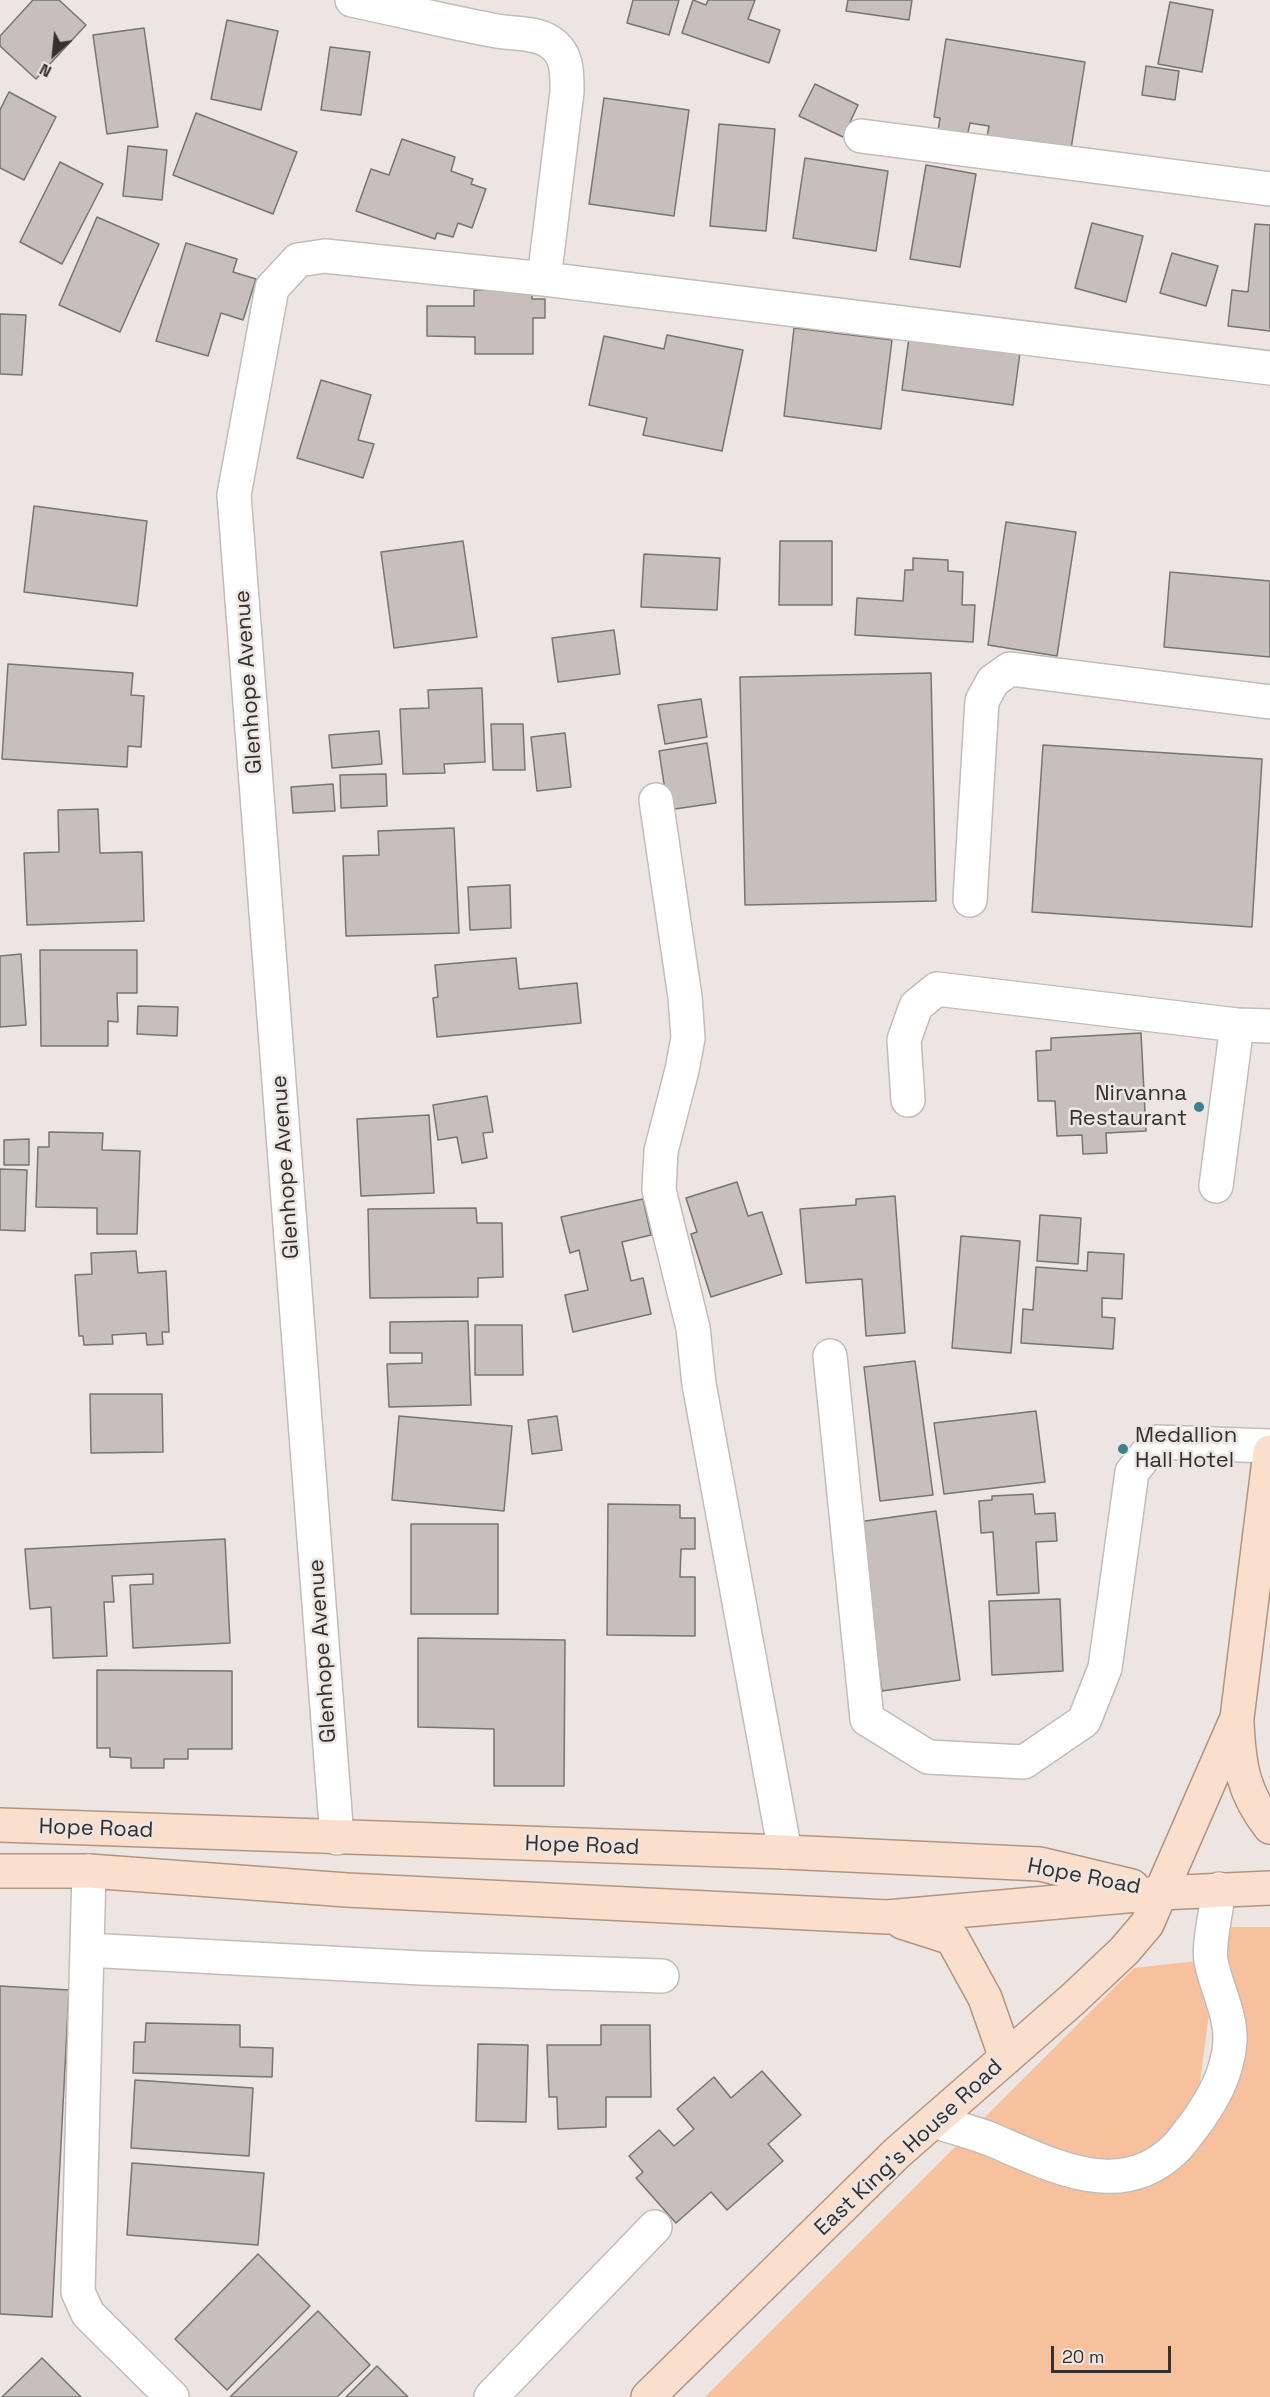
<!DOCTYPE html>
<html>
<head>
<meta charset="utf-8">
<style>
  body { margin:0 }
  #map { position:relative; width:1270px; height:2397px; overflow:hidden; background:#ece5e1; font-family:"Space Grotesk",sans-serif }
  canvas { display:block }
  .north { position:absolute; left:24px; top:24px; width:60px; height:60px; -webkit-text-stroke:4px #ece5e1; paint-order:stroke; rotate:207deg; font-size:16px; font-weight:700; line-height:24px; text-align:center; color:#33302f }
  .north::after { content:''; display:block; margin:auto; width:21px; height:27px; background:#33302f; clip-path:polygon(50% 0,100% 100%,50% 72%,0 100%) }
  .scale { position:absolute; left:1051px; top:2346px; width:120px; height:27px; box-sizing:border-box; border:3px solid #33302f; border-top:0; padding-left:8px; font-size:18px; line-height:21px; white-space:nowrap; color:#33302f; -webkit-text-stroke:4px #ece5e1; paint-order:stroke }
</style>
</head>
<body>
<div id="map">
<canvas width="1270" height="2397"></canvas>
<div class="north">N</div>
<div class="scale">20 m</div>
</div>
<script>
const c = document.querySelector('canvas').getContext('2d');
c.lineJoin = 'round';
function fill(path, color) { c.fillStyle = color; c.fill(path, 'evenodd'); }
function trace(path, color, width, dash) { c.strokeStyle = color; c.lineWidth = width; c.lineCap = dash ? 'butt' : 'round'; c.setLineDash(dash || []); c.stroke(path); }
function drawText(font, color, halo, rows, align = 'center') {
  c.font = font + ' "Space Grotesk",sans-serif'; c.lineWidth = 5; c.setLineDash([]); c.textBaseline = 'middle'; c.strokeStyle = halo; c.fillStyle = color; for (const [text, x, y, turn = 0] of rows) {
    c.save(); c.translate(x, y); c.rotate((+turn || 0) * Math.PI / 180); c.textAlign = isNaN(turn) ? turn : align; if (halo) c.strokeText(text, 0, 0); c.fillText(text, 0, 0); c.restore();
  }
}
fill(new Path2D(`
  M 1226,1927 L 1270,1927 L 1270,2397 L 705,2397 L 1134,1968 L 1216,1959 L 1191,2152 L 1220,2111 Z`), '#f8c19d');
const building = new Path2D(`
  M 33,0 L 59,0 L 86,25 L 36,79 L 0,46 L 0,36 Z
  M 633,0 L 679,0 L 669,35 L 627,23 Z
  M 693,0 L 706,5 L 708,0 L 755,0 L 748,19 L 780,30 L 769,63 L 682,33 Z
  M 848,0 L 912,0 L 909,20 L 846,11 Z
  M 1170,2 L 1213,10 L 1202,72 L 1158,64 Z
  M 227,20 L 278,31 L 261,110 L 211,99 Z
  M 144,28 L 158,127 L 107,134 L 93,35 Z
  M 946,39 L 1085,62 L 1070,155 L 986,142 L 989,126 L 970,123 L 967,137 L 938,131 L 940,118 L 934,117 Z
  M 330,47 L 370,52 L 361,115 L 321,110 Z
  M 1146,66 L 1179,71 L 1175,100 L 1142,95 Z
  M 815,84 L 858,105 L 843,137 L 799,116 Z
  M 9,92 L 56,117 L 24,180 L 0,168 L 0,110 Z
  M 604,98 L 689,110 L 674,216 L 589,204 Z
  M 196,113 L 297,152 L 273,214 L 173,175 Z
  M 719,124 L 775,129 L 766,231 L 710,226 Z
  M 402,139 L 455,157 L 451,171 L 473,179 L 471,184 L 486,189 L 472,228 L 458,223 L 453,237 L 437,233 L 435,239 L 356,211 L 371,169 L 389,175 Z
  M 128,146 L 167,150 L 162,200 L 123,196 Z
  M 805,158 L 888,171 L 876,251 L 793,238 Z
  M 60,162 L 103,184 L 62,264 L 20,242 Z
  M 926,165 L 976,174 L 960,267 L 910,259 Z
  M 97,217 L 159,244 L 120,332 L 59,305 Z
  M 1092,223 L 1143,236 L 1126,302 L 1075,288 Z
  M 1255,224 L 1270,225 L 1270,331 L 1228,326 L 1232,290 L 1248,292 Z
  M 186,243 L 237,259 L 233,272 L 256,279 L 243,320 L 221,313 L 208,356 L 156,341 Z
  M 1172,253 L 1218,266 L 1206,306 L 1160,293 Z
  M 474,290 L 532,291 L 532,299 L 545,299 L 545,318 L 533,318 L 533,354 L 475,354 L 475,337 L 427,336 L 427,306 L 474,306 Z
  M 0,314 L 26,315 L 22,375 L 0,374 Z
  M 794,328 L 892,340 L 881,429 L 784,416 Z
  M 910,330 L 1021,345 L 1013,405 L 902,390 Z
  M 667,335 L 743,350 L 722,451 L 643,435 L 647,418 L 589,405 L 604,336 L 664,349 Z
  M 321,380 L 371,395 L 358,440 L 374,444 L 363,478 L 297,458 Z
  M 34,506 L 147,521 L 137,606 L 24,592 Z
  M 1006,522 L 1076,532 L 1057,656 L 988,645 Z
  M 463,541 L 477,637 L 394,648 L 381,552 Z
  M 780,541 L 832,541 L 832,605 L 779,605 Z
  M 644,554 L 720,558 L 717,610 L 641,607 Z
  M 913,558 L 948,560 L 948,571 L 963,572 L 962,605 L 975,605 L 973,642 L 855,635 L 857,598 L 903,601 L 905,570 L 913,570 Z
  M 1170,572 L 1270,581 L 1270,657 L 1164,647 Z
  M 614,630 L 620,674 L 558,682 L 552,638 Z
  M 8,664 L 133,673 L 131,695 L 144,696 L 141,747 L 128,746 L 127,767 L 2,759 Z
  M 931,673 L 936,901 L 745,905 L 740,677 Z
  M 482,688 L 485,762 L 444,764 L 445,773 L 403,774 L 400,709 L 429,708 L 428,690 Z
  M 701,699 L 707,737 L 665,744 L 658,705 Z
  M 491,724 L 523,724 L 525,770 L 493,770 Z
  M 379,731 L 382,764 L 332,768 L 329,735 Z
  M 565,733 L 571,787 L 537,791 L 531,737 Z
  M 707,743 L 716,803 L 668,810 L 659,751 Z
  M 1043,745 L 1262,759 L 1252,927 L 1032,912 Z
  M 386,774 L 387,806 L 341,808 L 340,775 Z
  M 333,784 L 335,811 L 293,813 L 291,787 Z
  M 98,809 L 100,853 L 142,852 L 144,921 L 27,925 L 24,853 L 59,852 L 58,810 Z
  M 454,828 L 459,933 L 346,936 L 343,856 L 379,855 L 378,831 Z
  M 510,885 L 511,928 L 470,930 L 468,887 Z
  M 40,950 L 137,950 L 137,993 L 117,993 L 118,1022 L 108,1021 L 108,1046 L 41,1046 Z
  M 21,954 L 26,1025 L 0,1027 L 0,956 Z
  M 516,958 L 519,989 L 577,983 L 581,1023 L 437,1037 L 433,998 L 438,997 L 435,965 Z
  M 138,1006 L 178,1007 L 177,1036 L 137,1034 Z
  M 1141,1033 L 1146,1131 L 1106,1133 L 1107,1153 L 1083,1154 L 1082,1135 L 1057,1136 L 1055,1101 L 1038,1101 L 1036,1051 L 1051,1050 L 1051,1038 Z
  M 487,1096 L 493,1132 L 483,1133 L 487,1158 L 462,1163 L 457,1137 L 438,1140 L 433,1105 Z
  M 429,1115 L 434,1193 L 361,1196 L 357,1119 Z
  M 49,1132 L 103,1133 L 102,1150 L 140,1151 L 137,1234 L 97,1234 L 97,1208 L 36,1207 L 38,1147 L 49,1147 Z
  M 29,1139 L 29,1165 L 4,1165 L 4,1140 Z
  M 0,1169 L 27,1170 L 25,1231 L 0,1230 Z
  M 737,1182 L 748,1216 L 762,1212 L 782,1274 L 711,1297 L 691,1234 L 697,1232 L 686,1198 Z
  M 895,1196 L 905,1333 L 866,1336 L 862,1279 L 806,1283 L 800,1209 L 856,1205 L 856,1199 Z
  M 643,1199 L 651,1235 L 622,1242 L 631,1281 L 643,1278 L 651,1314 L 573,1332 L 565,1295 L 588,1290 L 579,1250 L 570,1253 L 561,1217 Z
  M 476,1208 L 477,1223 L 502,1223 L 503,1277 L 478,1278 L 478,1297 L 370,1298 L 368,1209 Z
  M 1040,1215 L 1081,1218 L 1078,1264 L 1037,1261 Z
  M 961,1236 L 1020,1241 L 1011,1353 L 952,1348 Z
  M 136,1251 L 138,1273 L 166,1271 L 169,1332 L 162,1332 L 163,1344 L 147,1345 L 146,1333 L 112,1335 L 113,1344 L 84,1345 L 83,1336 L 79,1336 L 75,1275 L 92,1274 L 91,1253 Z
  M 1088,1252 L 1124,1254 L 1122,1299 L 1102,1298 L 1102,1317 L 1115,1318 L 1113,1349 L 1021,1343 L 1023,1309 L 1033,1310 L 1036,1267 L 1087,1271 Z
  M 468,1321 L 471,1405 L 389,1407 L 387,1364 L 422,1363 L 422,1353 L 390,1353 L 390,1322 Z
  M 475,1325 L 522,1325 L 523,1375 L 475,1375 Z
  M 915,1361 L 933,1495 L 880,1501 L 864,1367 Z
  M 90,1394 L 162,1394 L 163,1452 L 91,1453 Z
  M 1036,1411 L 1045,1482 L 944,1494 L 934,1423 Z
  M 399,1416 L 512,1426 L 504,1511 L 392,1500 Z
  M 557,1416 L 562,1450 L 532,1454 L 528,1420 Z
  M 1033,1494 L 1035,1514 L 1055,1513 L 1057,1541 L 1036,1542 L 1039,1593 L 997,1595 L 993,1532 L 981,1533 L 979,1501 L 992,1500 L 992,1496 Z
  M 608,1504 L 680,1505 L 680,1518 L 695,1518 L 695,1549 L 681,1549 L 680,1577 L 695,1577 L 695,1636 L 607,1635 Z
  M 936,1511 L 960,1680 L 882,1691 L 858,1522 Z
  M 411,1524 L 498,1524 L 498,1614 L 411,1614 Z
  M 225,1539 L 230,1643 L 133,1648 L 130,1585 L 153,1584 L 153,1574 L 112,1576 L 114,1602 L 104,1602 L 107,1656 L 53,1658 L 51,1607 L 30,1609 L 25,1549 Z
  M 1060,1599 L 1063,1671 L 992,1675 L 989,1601 Z
  M 418,1638 L 565,1640 L 564,1786 L 494,1786 L 494,1729 L 418,1727 Z
  M 97,1670 L 232,1671 L 232,1749 L 188,1749 L 188,1759 L 164,1759 L 164,1768 L 131,1768 L 131,1758 L 110,1757 L 110,1748 L 97,1748 Z
  M 0,1986 L 69,1990 L 52,2317 L 0,2314 Z
  M 146,2023 L 240,2025 L 240,2047 L 273,2048 L 272,2077 L 133,2073 L 134,2042 L 145,2042 Z
  M 601,2025 L 650,2025 L 651,2097 L 606,2097 L 606,2127 L 558,2129 L 557,2097 L 549,2097 L 547,2045 L 601,2045 Z
  M 478,2044 L 528,2045 L 526,2122 L 476,2121 Z
  M 762,2071 L 801,2115 L 768,2144 L 783,2161 L 727,2210 L 711,2192 L 676,2223 L 636,2178 L 643,2172 L 629,2156 L 659,2130 L 674,2146 L 694,2129 L 677,2109 L 714,2077 L 731,2098 Z
  M 135,2080 L 253,2088 L 249,2156 L 131,2148 Z
  M 132,2163 L 264,2173 L 258,2245 L 127,2235 Z
  M 258,2254 L 310,2306 L 227,2390 L 175,2339 Z
  M 318,2311 L 370,2365 L 337,2397 L 230,2397 Z
  M 42,2358 L 81,2397 L 2,2397 Z
  M 377,2366 L 408,2397 L 346,2397 Z`);
fill(building, '#c6bfbb');
trace(building, '#797470', 1.5);
const minor = new Path2D(`
  M 352,0 C 400,10 448,22 497,31 C 513,34 536,32 550,42 C 568,54 567,73 567,92 L 544,279
  M 861,136 L 1270,189
  M 656,800 L 685,997 L 688,1038 L 682,1070 L 661,1151 L 659,1190 L 693,1328 L 699,1384 L 785,1852
  M 970,900 L 982,701 L 993,681 L 1010,669 L 1270,702
  M 908,1100 L 904,1040 L 916,1006 L 937,989 L 1237,1025 L 1270,1026
  M 1216,1186 L 1237,1025
  M 830,1356 L 867,1719 L 928,1757 L 1024,1762 L 1084,1721 L 1105,1668 L 1132,1472 L 1156,1442 L 1270,1446
  M 337,1838 L 234,495 L 272,288 L 298,260 L 325,256 L 544,279 L 1270,368
  M 89,1871 L 78,2292 L 88,2314 L 172,2397
  M 87,1950 L 421,1968 L 662,1976
  M 934,2121 C 952,2127 972,2132 990,2139 C 1050,2164 1120,2204 1176,2148 C 1182,2142 1187,2134 1193,2127 C 1212,2101 1228,2074 1230,2041 C 1231,2013 1216,1988 1211,1961 C 1208,1944 1217,1908 1219,1889
  M 491,2397 L 655,2227`);
const major = new Path2D(`
  M 1237,1723 C 1239,1765 1243,1793 1270,1827
  M 0,1825 L 785,1852 L 1040,1864 L 1132,1886
  M 0,1871 L 89,1871 L 347,1890 L 887,1917 L 1160,1893 L 1270,1888
  M 902,1922 L 952,1938 L 985,1998 L 1006,2058
  M 648,2397 L 897,2153 L 1072,2000 L 1124,1951 L 1147,1924 L 1237,1718 L 1270,1452`);
trace(minor, '#c3bcb8', 36);
trace(major, '#b39480', 36);
trace(minor, '#fff', 33);
trace(major, '#fbdfcd', 33);
for (const [x, y, r, color] of [
  [1199,1107,6,"#3a828a"],
  [1123,1449,6,"#3a828a"]
]) { const dot = new Path2D(); dot.arc(x, y, r, 0, 2 * Math.PI); c.fillStyle = color; c.fill(dot); trace(dot, '#ece5e1', 2); }
drawText('22px', '#33302f', '#ece5e1', [
  ["Glenhope Avenue",249,682,-94],
  ["Glenhope Avenue",286,1167,-94],
  ["Glenhope Avenue",323,1651,-94],
  ["Hope Road",96,1829,2],
  ["Hope Road",582,1846,2],
  ["Hope Road",1084,1877,11],
  ["East King's House Road",909,2148,-43]
]);
drawText('22px', '#33302f', '#ece5e1', [
  ["Nirvanna",1187,1094],
  ["Restaurant",1187,1119],
  ["Medallion",1135,1436,"left"],
  ["Hall Hotel",1135,1461,"left"]
], 'right');
</script>
</body>
</html>
